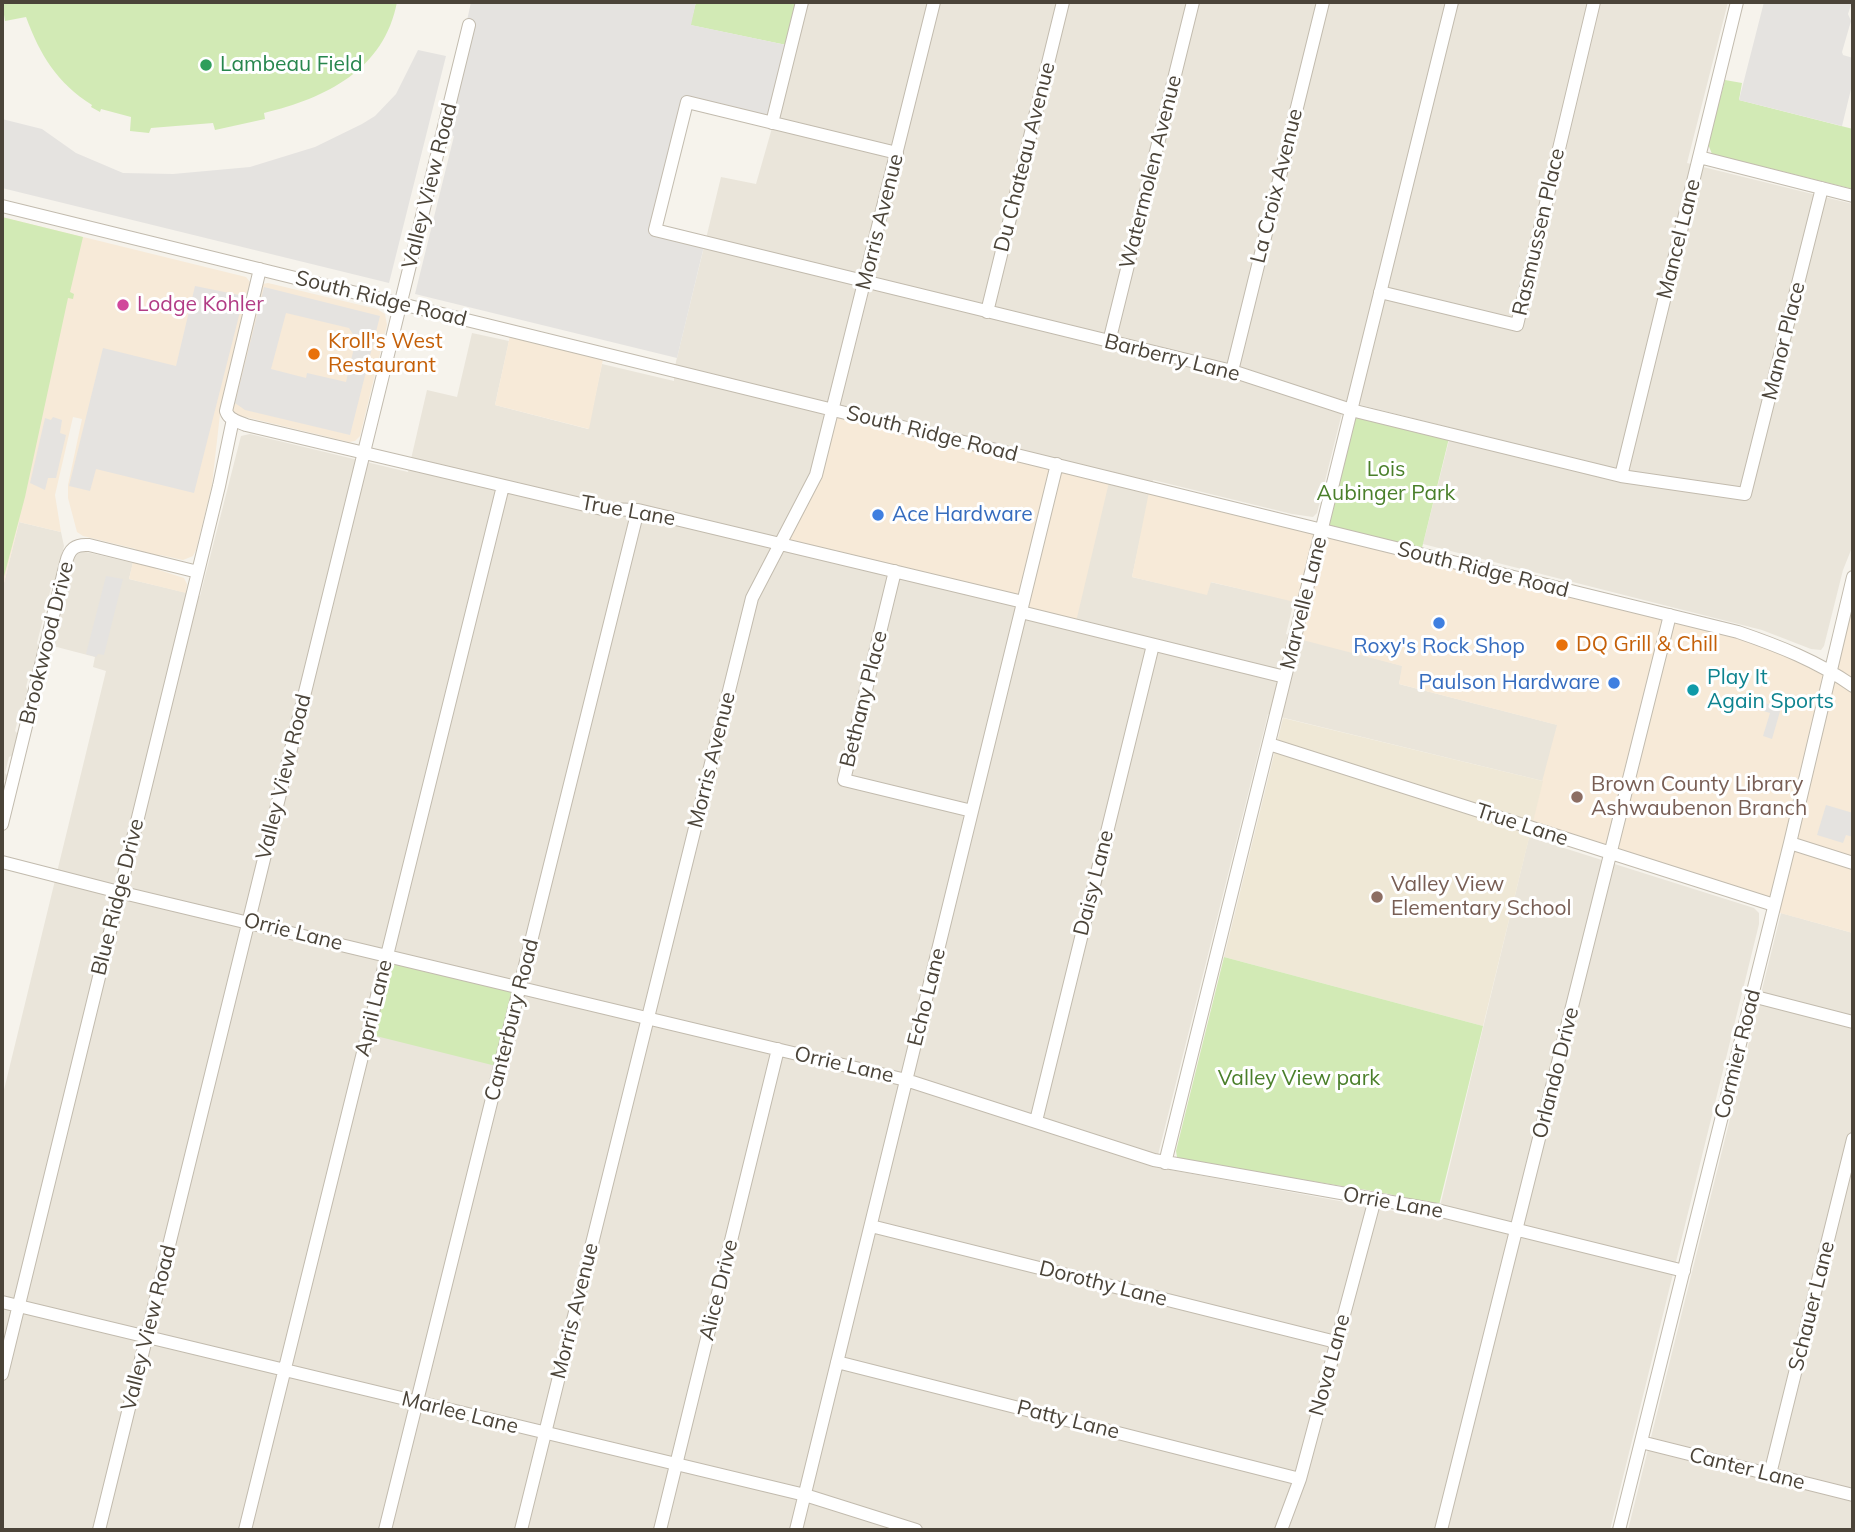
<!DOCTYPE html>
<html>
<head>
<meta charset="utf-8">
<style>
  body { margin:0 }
  #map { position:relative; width:1855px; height:1532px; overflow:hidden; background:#f6f3ec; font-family:Mulish,sans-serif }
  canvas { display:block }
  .frame { position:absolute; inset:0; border:4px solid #4b4439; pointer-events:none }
</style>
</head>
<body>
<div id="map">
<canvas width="1855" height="1532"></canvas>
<div class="frame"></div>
</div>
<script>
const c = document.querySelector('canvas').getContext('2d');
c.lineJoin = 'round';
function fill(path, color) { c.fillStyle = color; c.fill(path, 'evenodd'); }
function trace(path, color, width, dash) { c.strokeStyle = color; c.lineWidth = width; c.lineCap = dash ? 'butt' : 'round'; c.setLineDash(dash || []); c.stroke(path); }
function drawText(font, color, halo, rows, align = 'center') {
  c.font = font + ' Mulish,sans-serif'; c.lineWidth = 6; c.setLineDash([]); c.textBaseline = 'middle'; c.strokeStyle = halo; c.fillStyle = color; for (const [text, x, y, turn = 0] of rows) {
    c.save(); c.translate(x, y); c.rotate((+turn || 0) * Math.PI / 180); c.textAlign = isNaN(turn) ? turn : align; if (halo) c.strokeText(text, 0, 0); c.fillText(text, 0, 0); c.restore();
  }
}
fill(new Path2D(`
  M 808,2 L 1728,2 L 1687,163 L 1853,204 L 1853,545 L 1843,570 L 1824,646 L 1821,650 L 1811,649 L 1762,630 L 1423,544 L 1452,428 L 1345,401 L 1317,513 L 1313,517 L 1292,514 L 1153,480 L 1132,577 L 1206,594 L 1210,582 L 1294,601 L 1286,634 L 1403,666 L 1399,684 L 1558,725 L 1543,781 L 1268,714 L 1155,1167 L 1437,1219 L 1529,837 L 1754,908 L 1759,913 L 1759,924 L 1610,1530 L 2,1530 L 2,1098 L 106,671 L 93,667 L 95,657 L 53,646 L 73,568 L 70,565 L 74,553 L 82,551 L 133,563 L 129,579 L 200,596 L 241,436 L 250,434 L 408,472 L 427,390 L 457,397 L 472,333 L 509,341 L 495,405 L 588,429 L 602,364 L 674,381 L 674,370 L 721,177 L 756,184 Z
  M 19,522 L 61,532 L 64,546 L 56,581 L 52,584 L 37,643 L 39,648 L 34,671 L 30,672 L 26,687 L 29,693 L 26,705 L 21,707 L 15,731 L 18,734 L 13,755 L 9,757 L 5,773 L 8,776 L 7,781 L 2,779 L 2,591 Z
  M 1781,913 L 1853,933 L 1853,1530 L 1628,1530 Z`), '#eae5da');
fill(new Path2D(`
  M 2,217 L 246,277 L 250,282 L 221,405 L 212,485 L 196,550 L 193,556 L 183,560 L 160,555 L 156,569 L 184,578 L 187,584 L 186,593 L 129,579 L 136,549 L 83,536 L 77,532 L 68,498 L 68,485 L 82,419 L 73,417 L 55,495 L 61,532 L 19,522 L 2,591 Z
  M 268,283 L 377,309 L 385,314 L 387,325 L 360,436 L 355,441 L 349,442 L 237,415 L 232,411 L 261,288 L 263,284 Z
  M 511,331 L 604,354 L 589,429 L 495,405 Z
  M 833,409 L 1110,478 L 1075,626 L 1021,612 L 1023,602 L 780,543 L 816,475 Z
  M 1150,487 L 1670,615 L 1829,670 L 1853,577 L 1853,933 L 1773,911 L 1530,827 L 1557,725 L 1399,684 L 1402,666 L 1295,638 L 1303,604 L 1211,582 L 1207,595 L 1132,577 Z`), '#f7ead8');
fill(new Path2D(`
  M 1283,718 L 1543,781 L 1483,1026 L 1224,957 Z`), '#efe8d6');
fill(new Path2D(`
  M 2,2 L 397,2 C 384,70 326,98 264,113 L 265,119 L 215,130 L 213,123 L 151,128 L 149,133 L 130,131 L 131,117 L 101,109 L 100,112 L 91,107 L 92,105 C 57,83 40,55 26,17 L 5,21 Z
  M 696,2 L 802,2 L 791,46 L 690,25 Z
  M 1725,80 L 1742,83 L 1739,100 L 1853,129 L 1853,189 L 1712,154 L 1708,144 Z
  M 2,217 L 83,237 L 70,292 L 74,294 L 73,299 L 68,298 L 25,497 L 2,584 Z
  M 1351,410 L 1450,434 L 1420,556 L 1322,529 Z
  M 387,955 L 520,987 L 500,1067 L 368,1034 Z
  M 1224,957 L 1483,1026 L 1439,1205 L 1379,1192 L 1181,1160 L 1177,1157 L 1176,1151 Z`), '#d2eab5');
fill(new Path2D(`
  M 471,2 L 696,2 L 691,25 L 791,46 L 772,123 L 687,102 L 655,230 L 705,242 L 677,358 L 415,294 L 454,136 L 443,133 Z
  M 1764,2 L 1852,2 L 1848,14 L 1851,21 L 1842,52 L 1843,55 L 1853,58 L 1853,81 L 1842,126 L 1739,100 Z
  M 418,50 L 446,56 L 389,283 L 2,188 L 2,119 L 42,129 L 76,153 L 123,173 L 173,174 L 250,167 L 315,147 L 362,124 L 375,116 L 396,94 Z
  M 195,286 L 244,296 L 194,493 L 96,469 L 90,491 L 69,486 L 103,348 L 176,366 Z
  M 264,287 L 380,316 L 350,435 L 245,410 L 235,403 ZM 286,313 L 349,328 L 356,339 L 346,382 L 307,373 L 306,378 L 271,369 Z
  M 53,417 L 62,420 L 60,433 L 66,435 L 56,478 L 48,478 L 45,490 L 30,483 L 45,418 L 51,420 Z
  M 106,576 L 123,579 L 104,655 L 98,654 L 96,657 L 86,654 Z
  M 1740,695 L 1781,708 L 1772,739 L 1763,736 L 1770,713 L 1737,703 Z
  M 1826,805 L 1853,813 L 1853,837 L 1846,835 L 1843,843 L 1817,835 Z`), '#e5e3e0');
const minor = new Path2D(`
  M 772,123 L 802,2
  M 897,153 L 687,102 L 655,230 L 1232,371 L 1351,410 L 1621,476 L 1745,494 L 1822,188
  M 1699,157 L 1853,196
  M 2,206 L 1738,632 C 1779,646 1817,661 1853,686
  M 260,269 L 226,411 C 229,420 237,421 246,425 L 602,509 L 638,510 L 1023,602
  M 1380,292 L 1517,325 L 1594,2
  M 987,312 L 1063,2
  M 1109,342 L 1193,2
  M 1232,371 L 1323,2
  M 1621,476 L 1737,2
  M 895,571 L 844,780 L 972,811
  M 1021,612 L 1285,677
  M 1269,744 L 1774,905
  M 2,824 L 66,563 C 69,549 75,544 89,545 L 198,572
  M 1790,843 L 1853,863
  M 2,862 L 119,892 L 906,1080 L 1154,1160 L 1437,1210 L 1684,1271
  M 1752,996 L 1853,1022
  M 1036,1121 L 1153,645
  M 1165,1163 L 1452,2
  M 871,1226 L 1336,1342
  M 2,1302 L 805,1495 L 916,1530
  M 837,1362 L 1300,1479
  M 2,1374 L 219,486 L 233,419
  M 1641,1442 L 1853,1495
  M 1770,1474 L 1853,1139
  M 99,1530 L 469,25
  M 245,1530 L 503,486
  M 385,1530 L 638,510
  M 521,1530 L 752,598 L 816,475 L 934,2
  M 660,1530 L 778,1049
  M 796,1530 L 1057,464
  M 1281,1530 L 1300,1479 L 1375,1199
  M 1441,1530 L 1670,615
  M 1619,1530 L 1790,843 L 1853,577`);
trace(minor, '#c2bbae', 14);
trace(minor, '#fff', 12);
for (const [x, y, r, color] of [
  [206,65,7,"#2e9e5b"],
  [123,305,7,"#d1479c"],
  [314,354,7,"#e8710a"],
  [878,515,7,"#3f7fe0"],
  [1439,623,7,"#3f7fe0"],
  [1562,645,7,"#e8710a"],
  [1614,683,7,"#3f7fe0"],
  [1693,690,7,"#0f9aa8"],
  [1577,797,7,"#8d6e63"],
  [1377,897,7,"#8d6e63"]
]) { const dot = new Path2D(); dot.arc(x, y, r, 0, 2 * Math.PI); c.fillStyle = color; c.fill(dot); trace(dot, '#fff', 2.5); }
drawText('21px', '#27864d', '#fff', [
  ["Lambeau Field",220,65]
], 'left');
drawText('21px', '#4b4439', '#fff', [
  ["Du Chateau Avenue",1025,157,-76],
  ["Watermolen Avenue",1151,172,-76],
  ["Valley View Road",430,186,-76],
  ["La Croix Avenue",1277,186,-76],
  ["Morris Avenue",880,222,-76],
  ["Rasmussen Place",1539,232,-77],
  ["Mancel Lane",1679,239,-76],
  ["South Ridge Road",381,299,14],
  ["Manor Place",1784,341,-76],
  ["Barberry Lane",1172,358,14],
  ["South Ridge Road",932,434,14],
  ["True Lane",628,511,10],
  ["South Ridge Road",1483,570,14],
  ["Marvelle Lane",1304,603,-76],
  ["Brookwood Drive",47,643,-76],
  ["Bethany Place",864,699,-76],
  ["Morris Avenue",712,760,-76],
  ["Valley View Road",284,777,-76],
  ["True Lane",1522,825,18],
  ["Daisy Lane",1094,883,-76],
  ["Blue Ridge Drive",118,897,-76],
  ["Orrie Lane",293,932,14],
  ["Echo Lane",927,997,-76],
  ["April Lane",374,1008,-76],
  ["Canterbury Road",512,1020,-76],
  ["Cormier Road",1738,1054,-76],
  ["Orrie Lane",844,1065,13],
  ["Orlando Drive",1556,1073,-76],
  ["Orrie Lane",1393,1203,10],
  ["Dorothy Lane",1103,1284,14],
  ["Alice Drive",719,1290,-76],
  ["Schauer Lane",1812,1306,-76],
  ["Morris Avenue",575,1311,-76],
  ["Valley View Road",149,1328,-76],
  ["Nova Lane",1330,1365,-75],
  ["Marlee Lane",460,1413,14],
  ["Patty Lane",1068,1420,14],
  ["Canter Lane",1747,1469,14]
]);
drawText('21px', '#b23c85', '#fff', [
  ["Lodge Kohler",137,305]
], 'left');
drawText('21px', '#c56008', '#fff', [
  ["Kroll's West",328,342],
  ["Restaurant",328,366],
  ["DQ Grill & Chill",1576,645]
], 'left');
drawText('21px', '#4a7f2a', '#fff', [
  ["Lois",1386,470],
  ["Aubinger Park",1386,494],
  ["Valley View park",1299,1079]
]);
drawText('21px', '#366cbe', '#fff', [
  ["Ace Hardware",892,515],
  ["Roxy's Rock Shop",1439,647,"center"],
  ["Paulson Hardware",1600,683,"right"]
], 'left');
drawText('21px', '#0d838f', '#fff', [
  ["Play It",1707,678],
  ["Again Sports",1707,702]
], 'left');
drawText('21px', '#785e54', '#fff', [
  ["Brown County Library",1591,785],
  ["Ashwaubenon Branch",1591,809],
  ["Valley View",1391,885],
  ["Elementary School",1391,909]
], 'left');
</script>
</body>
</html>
